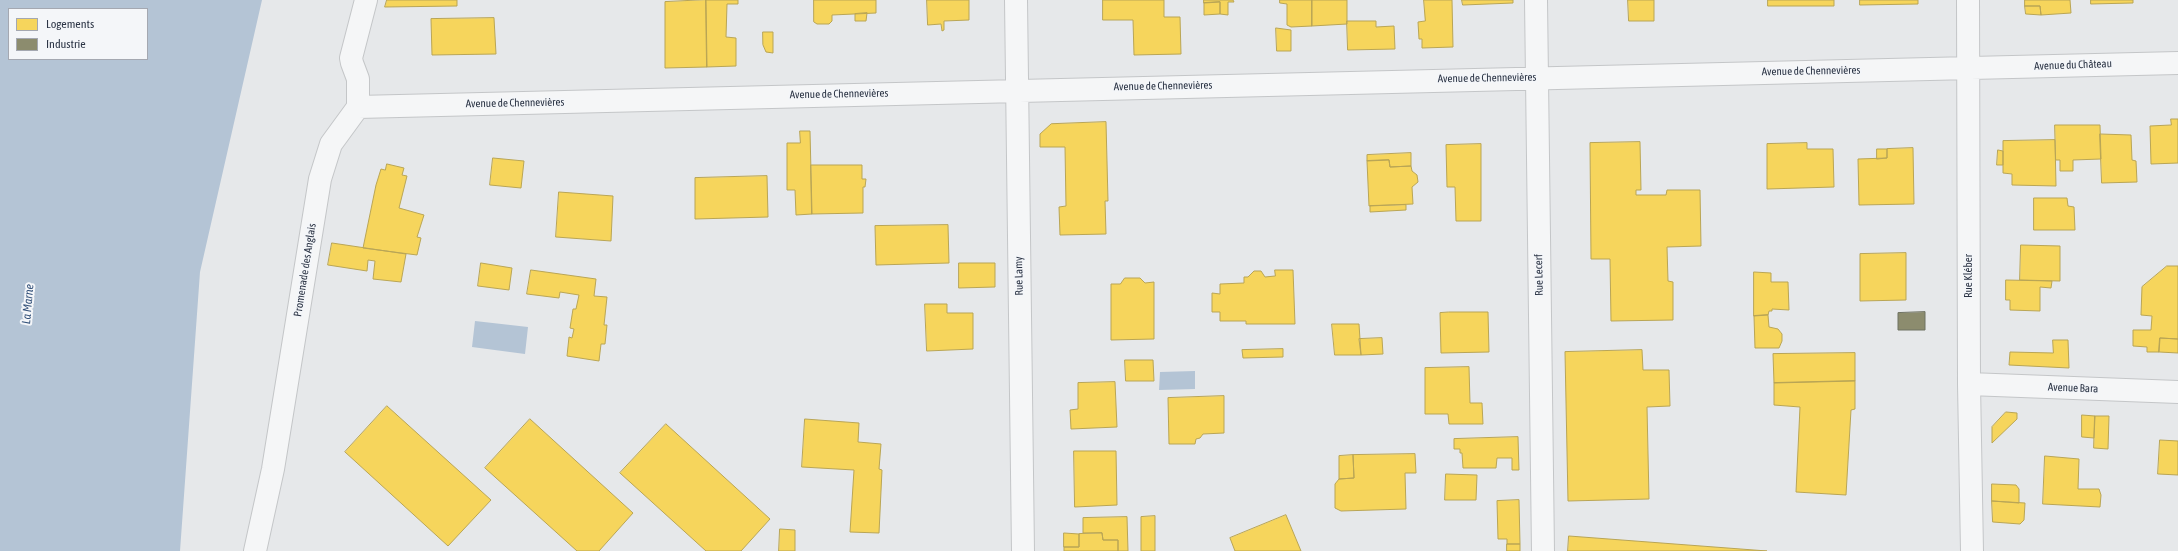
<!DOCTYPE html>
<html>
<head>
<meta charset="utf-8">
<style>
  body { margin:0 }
  #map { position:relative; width:2178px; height:551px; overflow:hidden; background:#e6e8ea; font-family:"Asap Condensed",sans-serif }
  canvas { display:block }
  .legend { position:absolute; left:8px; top:8px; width:140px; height:52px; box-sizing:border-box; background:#f4f6f9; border:1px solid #a4a8b1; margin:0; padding:5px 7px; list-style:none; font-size:12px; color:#2b3445 }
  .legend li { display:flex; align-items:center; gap:8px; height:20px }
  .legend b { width:20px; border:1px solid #a4a8b1 }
</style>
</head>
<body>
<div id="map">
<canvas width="2178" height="551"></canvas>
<ul class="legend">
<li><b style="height:11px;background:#f6d55c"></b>Logements</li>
<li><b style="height:11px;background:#8c8c6e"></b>Industrie</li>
</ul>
</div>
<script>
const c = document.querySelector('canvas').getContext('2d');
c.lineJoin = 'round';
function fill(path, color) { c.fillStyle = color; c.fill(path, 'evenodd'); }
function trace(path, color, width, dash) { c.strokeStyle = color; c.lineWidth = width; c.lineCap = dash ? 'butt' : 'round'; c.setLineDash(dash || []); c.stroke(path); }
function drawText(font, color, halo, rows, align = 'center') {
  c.font = font + ' "Asap Condensed",sans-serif'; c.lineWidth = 4; c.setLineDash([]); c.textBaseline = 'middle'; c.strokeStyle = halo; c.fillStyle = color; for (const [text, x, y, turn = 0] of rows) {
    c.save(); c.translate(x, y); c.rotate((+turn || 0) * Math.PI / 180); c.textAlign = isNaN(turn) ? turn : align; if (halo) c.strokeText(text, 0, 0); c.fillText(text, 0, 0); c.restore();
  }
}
fill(new Path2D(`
  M 0,0 L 262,0 L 200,272 L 180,551 L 0,551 ZM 9,9 L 147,9 L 147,59 L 9,59 Z
  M 475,321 L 528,327 L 525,354 L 472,347 Z
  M 1195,371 L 1195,389 L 1159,390 L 1160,372 Z`), '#b4c4d5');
const homes = new Path2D(`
  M 387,0 L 457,0 L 457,6 L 385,7 Z
  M 706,0 L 707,67 L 665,68 L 665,2 Z
  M 706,0 L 738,0 L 738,4 L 727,4 L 726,37 L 736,38 L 736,66 L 707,67 Z
  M 814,0 L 876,0 L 876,13 L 832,15 L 832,21 L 829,24 L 817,24 L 814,22 Z
  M 927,0 L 969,0 L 969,20 L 944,21 L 944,30 L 942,31 L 941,24 L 928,25 Z
  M 1103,0 L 1164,0 L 1164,17 L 1180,17 L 1181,54 L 1134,55 L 1133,20 L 1103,20 Z
  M 1204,0 L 1233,0 L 1234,2 L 1228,2 L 1228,15 L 1220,14 L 1220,2 L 1204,3 Z
  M 1280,0 L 1312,0 L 1312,26 L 1291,27 L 1287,25 L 1287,4 L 1280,3 Z
  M 1312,0 L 1347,0 L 1347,24 L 1312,26 Z
  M 1424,0 L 1452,0 L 1453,47 L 1422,48 L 1422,39 L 1419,39 L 1418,22 L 1425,21 Z
  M 1462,0 L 1513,0 L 1513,3 L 1463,5 Z
  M 1628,0 L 1654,0 L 1654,21 L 1629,21 Z
  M 1768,0 L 1834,0 L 1834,6 L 1768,6 Z
  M 1860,0 L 1918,0 L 1918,4 L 1860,5 Z
  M 2025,0 L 2070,0 L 2071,13 L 2041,15 L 2040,6 L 2025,6 Z
  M 2091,0 L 2133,0 L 2133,3 L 2091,4 Z
  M 1220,2 L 1220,14 L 1204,15 L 1204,3 Z
  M 2025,6 L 2040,6 L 2041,15 L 2026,14 Z
  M 867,13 L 866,21 L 855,21 L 855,14 Z
  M 494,18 L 496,54 L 432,55 L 431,19 Z
  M 1347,21 L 1376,21 L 1376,27 L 1394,26 L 1395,49 L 1348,50 Z
  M 1276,28 L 1291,30 L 1291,51 L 1277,51 Z
  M 763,32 L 773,32 L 773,53 L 766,52 L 763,45 Z
  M 2171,119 L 2178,119 L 2178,163 L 2151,164 L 2150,126 L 2171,125 Z
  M 1106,122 L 1108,201 L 1105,201 L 1106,234 L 1060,235 L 1059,207 L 1066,206 L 1065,147 L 1040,147 L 1040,134 L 1051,124 Z
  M 2055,125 L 2100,125 L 2101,159 L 2073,160 L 2073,171 L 2060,171 L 2060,160 L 2056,160 Z
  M 800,131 L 810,131 L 812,214 L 796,215 L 795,190 L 787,190 L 787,143 L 800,143 Z
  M 2100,134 L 2131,135 L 2132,160 L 2136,161 L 2137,182 L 2102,183 Z
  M 2055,140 L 2056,186 L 2012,185 L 2012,174 L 2003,173 L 2003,141 Z
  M 1640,142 L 1641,190 L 1636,190 L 1636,195 L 1666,195 L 1667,190 L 1700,190 L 1701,246 L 1667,247 L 1668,281 L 1673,282 L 1673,320 L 1611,321 L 1610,259 L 1591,259 L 1590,143 Z
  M 1807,143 L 1807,149 L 1833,149 L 1834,187 L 1767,189 L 1767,144 Z
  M 1481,144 L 1481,221 L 1456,221 L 1455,187 L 1447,187 L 1446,145 Z
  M 1913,148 L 1914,204 L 1859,205 L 1858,159 L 1887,158 L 1887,149 Z
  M 1877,149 L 1887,149 L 1887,158 L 1877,159 Z
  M 1998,150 L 2003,151 L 2003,165 L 1997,165 Z
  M 1411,153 L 1411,166 L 1390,167 L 1389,160 L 1367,161 L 1367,155 Z
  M 493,158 L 524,161 L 521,188 L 490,185 Z
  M 1389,160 L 1390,167 L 1411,166 L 1412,171 L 1417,175 L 1418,182 L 1412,187 L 1413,204 L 1369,206 L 1367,161 Z
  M 387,164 L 404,168 L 402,175 L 407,176 L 399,208 L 424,215 L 417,237 L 421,238 L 417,255 L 363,248 L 376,185 L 381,169 L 385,170 Z
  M 811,165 L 862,165 L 862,179 L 866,179 L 865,187 L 863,187 L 863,213 L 812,214 Z
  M 767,176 L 768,217 L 695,219 L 695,178 Z
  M 559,192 L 613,196 L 611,241 L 556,237 Z
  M 2034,198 L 2067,198 L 2068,206 L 2074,207 L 2075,230 L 2034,230 Z
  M 1406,205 L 1406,210 L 1370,212 L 1370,206 Z
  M 948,225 L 949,263 L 876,265 L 875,226 Z
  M 332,243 L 406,254 L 401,282 L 373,279 L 375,261 L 368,260 L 367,271 L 328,265 Z
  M 2021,245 L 2060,246 L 2060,281 L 2020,280 Z
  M 1906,253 L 1906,300 L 1860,301 L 1860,254 Z
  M 481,263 L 512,268 L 509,290 L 478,286 Z
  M 959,263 L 995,263 L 995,287 L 959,288 Z
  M 2167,266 L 2178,266 L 2178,339 L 2160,338 L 2159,352 L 2147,352 L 2147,347 L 2133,346 L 2133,330 L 2151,330 L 2152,316 L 2141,315 L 2142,287 Z
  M 531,270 L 596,279 L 594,296 L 607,297 L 604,325 L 607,325 L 605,344 L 601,344 L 599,361 L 567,356 L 569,337 L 572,338 L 574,329 L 570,328 L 573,309 L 576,309 L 579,295 L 560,292 L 559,298 L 527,294 Z
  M 1275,270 L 1293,270 L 1295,324 L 1246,324 L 1246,321 L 1220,321 L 1220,312 L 1212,312 L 1212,293 L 1220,294 L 1220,284 L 1244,283 L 1244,277 L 1248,277 L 1254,271 L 1261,271 L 1265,277 L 1275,276 Z
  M 1754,272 L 1771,273 L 1771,282 L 1788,282 L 1789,310 L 1772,309 L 1772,311 L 1769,311 L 1768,315 L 1754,316 Z
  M 1125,278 L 1140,278 L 1145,283 L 1154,282 L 1154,339 L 1111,340 L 1111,284 L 1120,284 Z
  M 2006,280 L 2052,281 L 2051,288 L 2040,287 L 2040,311 L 2010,310 L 2010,300 L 2006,300 Z
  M 925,304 L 947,304 L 947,313 L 973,313 L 973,349 L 927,351 Z
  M 1449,312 L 1488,312 L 1489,352 L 1441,353 L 1440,313 Z
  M 1768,315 L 1769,327 L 1778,329 L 1782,334 L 1782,341 L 1779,348 L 1755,348 L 1754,316 Z
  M 1332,324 L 1359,324 L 1361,355 L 1335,355 Z
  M 1382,338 L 1383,354 L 1361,355 L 1359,339 Z
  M 2160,338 L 2178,339 L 2178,353 L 2159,352 Z
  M 2053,340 L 2068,340 L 2069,368 L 2009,365 L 2010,352 L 2053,353 Z
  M 1283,349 L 1283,357 L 1243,358 L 1242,350 Z
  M 1642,350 L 1643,370 L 1669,370 L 1670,406 L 1647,407 L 1649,499 L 1568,501 L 1565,352 Z
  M 1855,353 L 1855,381 L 1774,383 L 1773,354 Z
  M 1125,360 L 1153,360 L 1154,381 L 1126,381 Z
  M 1469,367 L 1470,403 L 1482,403 L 1483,424 L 1449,424 L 1448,414 L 1425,414 L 1425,368 Z
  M 1855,381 L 1855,409 L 1851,410 L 1846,495 L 1796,492 L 1800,407 L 1774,405 L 1774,383 Z
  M 1115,382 L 1117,427 L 1071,429 L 1070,410 L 1078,409 L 1078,383 Z
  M 1224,396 L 1224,433 L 1203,434 L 1200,438 L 1196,439 L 1195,444 L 1169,444 L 1168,398 Z
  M 387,406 L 491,500 L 448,546 L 345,452 Z
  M 2006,412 L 2017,413 L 2017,419 L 1992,443 L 1992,427 Z
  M 2082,415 L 2095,416 L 2094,438 L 2082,437 Z
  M 2095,416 L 2109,416 L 2108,449 L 2094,448 Z
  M 530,419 L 633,513 L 599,551 L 577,551 L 485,468 Z
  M 805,419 L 859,423 L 858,442 L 881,444 L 879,469 L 882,470 L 879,533 L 850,532 L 854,470 L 802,467 Z
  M 666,424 L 770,519 L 741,551 L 706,551 L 620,473 Z
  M 1518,437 L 1519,470 L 1512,470 L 1512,458 L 1497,458 L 1496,468 L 1463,468 L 1462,453 L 1460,453 L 1460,449 L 1454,449 L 1454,439 Z
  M 2160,440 L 2178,441 L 2178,475 L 2158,474 Z
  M 1074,451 L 1116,451 L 1117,505 L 1075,507 Z
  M 1415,454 L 1416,473 L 1405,473 L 1406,509 L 1341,511 L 1335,508 L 1335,484 L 1339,479 L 1354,478 L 1353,455 Z
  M 1353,455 L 1354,478 L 1339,479 L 1339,456 Z
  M 2045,456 L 2079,459 L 2078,489 L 2099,489 L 2101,495 L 2100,507 L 2043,504 Z
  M 1446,474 L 1477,475 L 1476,500 L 1445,500 Z
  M 1992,484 L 2016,485 L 2019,489 L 2019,503 L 1992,501 Z
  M 1519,500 L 1520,544 L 1507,544 L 1507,539 L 1498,539 L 1497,501 Z
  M 1992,501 L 2025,503 L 2024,520 L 2020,524 L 1993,522 Z
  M 1286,515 L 1301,551 L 1235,551 L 1230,538 Z
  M 1155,516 L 1155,551 L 1141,551 L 1141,517 Z
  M 1127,517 L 1128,551 L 1118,551 L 1118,540 L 1103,540 L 1102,533 L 1083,533 L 1083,518 Z
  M 780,529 L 795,530 L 795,551 L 779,551 Z
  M 1064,533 L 1079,534 L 1079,547 L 1064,547 Z
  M 1102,533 L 1103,540 L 1118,540 L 1118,551 L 1064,551 L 1064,547 L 1079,547 L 1079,534 Z
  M 1569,536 L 1767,551 L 1568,551 Z
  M 1507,544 L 1520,544 L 1520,551 L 1507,551 Z`);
fill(homes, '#f6d55c');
trace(homes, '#b9a555', 1);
const industry = new Path2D(`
  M 1925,312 L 1925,330 L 1898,330 L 1898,313 Z`);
fill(industry, '#8c8c6e');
trace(industry, '#6f7262', 1);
const street = new Path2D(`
  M 1016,0 L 1023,551
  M 1536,0 L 1543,551
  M 1968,0 L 1969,384 L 1972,551
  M 358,107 L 2178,63
  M 1969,384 L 2178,392
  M 255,551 L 273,469 L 320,179 L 331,144 L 358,107 L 358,79 L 352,63 L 351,58 L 366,0`);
trace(street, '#c4c6c8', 24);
trace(street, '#f5f6f7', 22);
drawText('11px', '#2b3445', '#f4f6f9', [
  ["Avenue du Château",2073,65,-2],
  ["Avenue de Chennevières",1811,71,-1],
  ["Avenue de Chennevières",1487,78,-1],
  ["Avenue de Chennevières",1163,86,-1],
  ["Avenue de Chennevières",839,94,-1],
  ["Avenue de Chennevières",515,103,-1],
  ["Promenade des Anglais",305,270,-81],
  ["Rue Lecerf",1539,275,-91],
  ["Rue Lamy",1019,276,-91],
  ["Rue Kléber",1969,276,-90],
  ["Avenue Bara",2073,388,2]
]);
drawText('italic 12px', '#34527a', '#f4f6f9', [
  ["La Marne",28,304,-85]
]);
</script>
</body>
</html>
